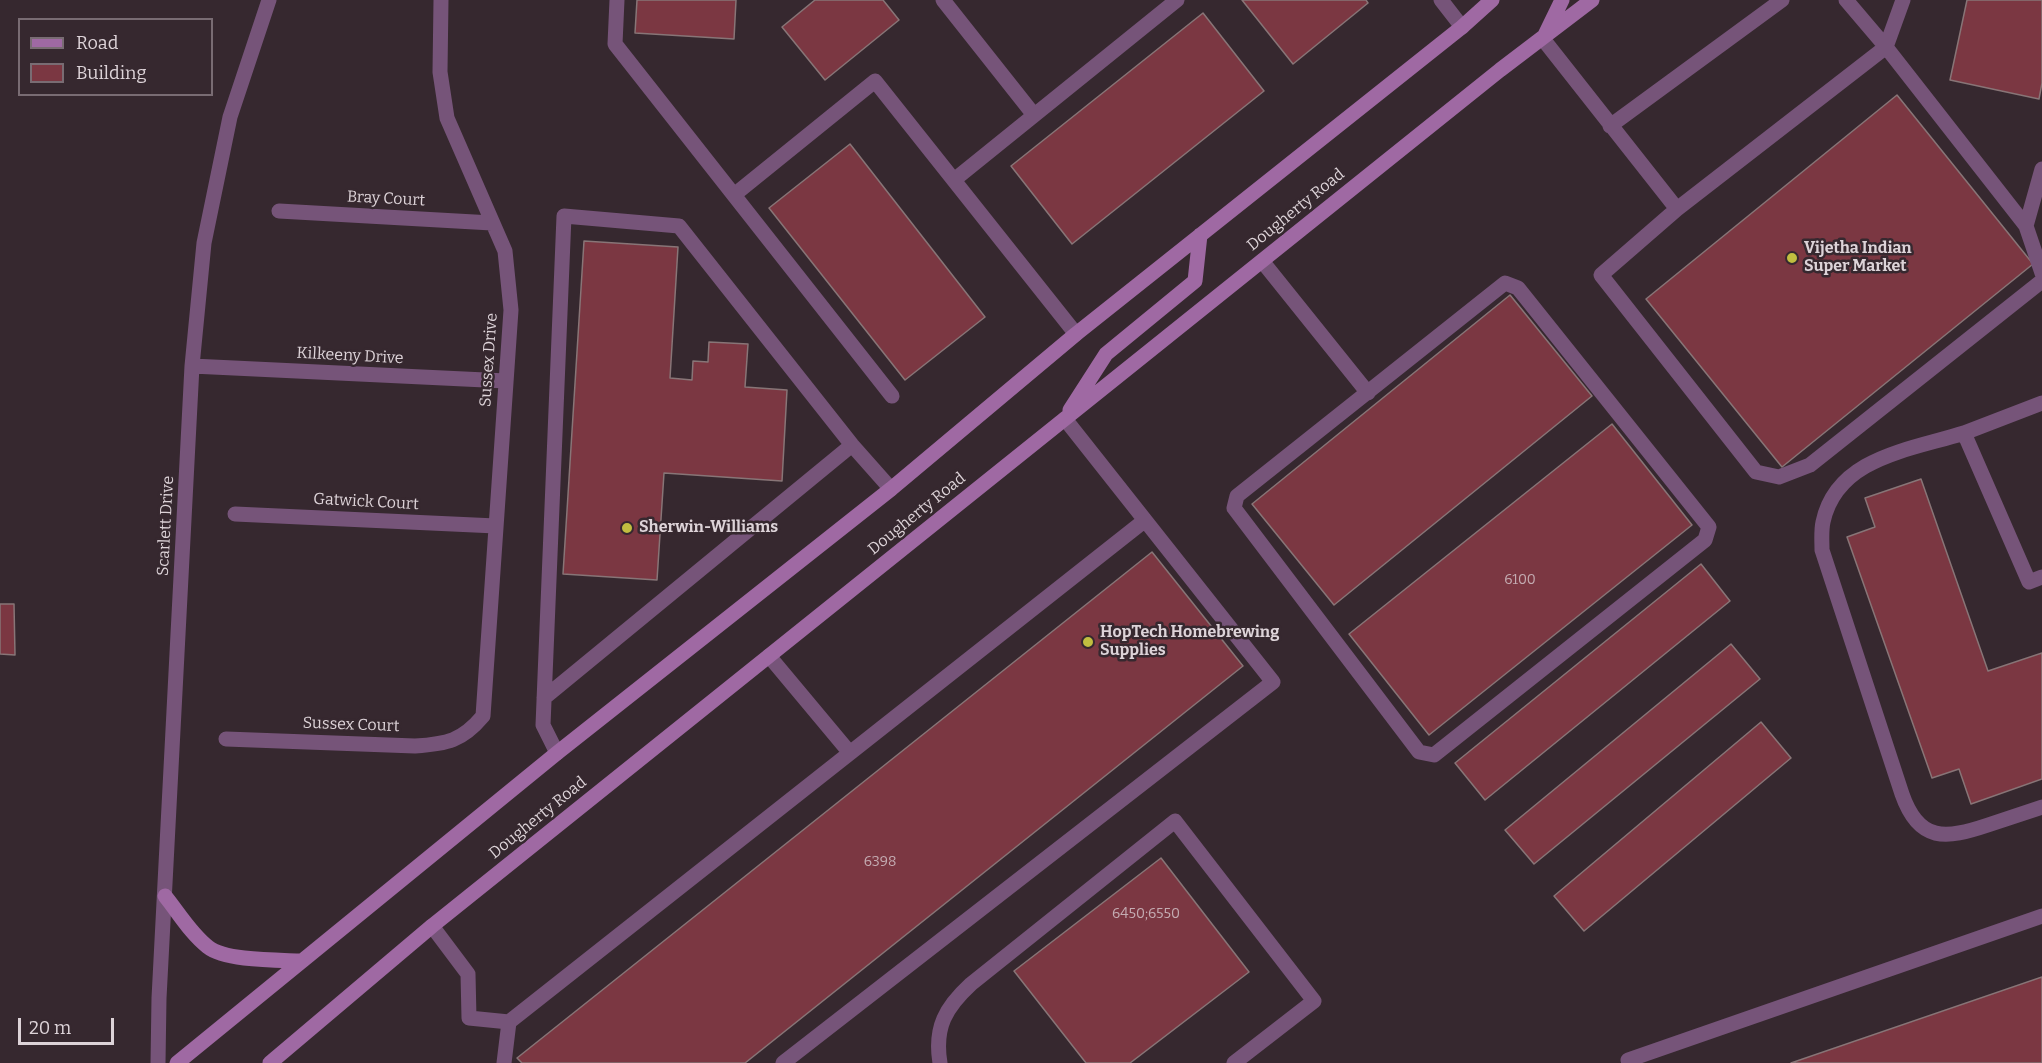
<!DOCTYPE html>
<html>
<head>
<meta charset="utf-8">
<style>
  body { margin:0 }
  #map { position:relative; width:2042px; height:1063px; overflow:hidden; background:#36282f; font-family:Bitter,serif }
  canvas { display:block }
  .legend { position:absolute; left:18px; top:18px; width:195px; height:78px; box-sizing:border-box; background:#36282f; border:2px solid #796c73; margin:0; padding:8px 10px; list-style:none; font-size:18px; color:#ddd3d8 }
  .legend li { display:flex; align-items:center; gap:12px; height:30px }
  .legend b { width:30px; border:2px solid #796c73 }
  .scale { position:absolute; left:18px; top:1018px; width:96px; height:27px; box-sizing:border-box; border:3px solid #ddd3d8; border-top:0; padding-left:8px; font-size:18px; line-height:21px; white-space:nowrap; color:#ddd3d8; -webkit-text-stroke:4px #36282f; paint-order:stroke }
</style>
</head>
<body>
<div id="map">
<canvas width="2042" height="1063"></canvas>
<ul class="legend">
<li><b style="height:8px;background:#9f69a3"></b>Road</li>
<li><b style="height:16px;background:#7b3742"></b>Building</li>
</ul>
<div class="scale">20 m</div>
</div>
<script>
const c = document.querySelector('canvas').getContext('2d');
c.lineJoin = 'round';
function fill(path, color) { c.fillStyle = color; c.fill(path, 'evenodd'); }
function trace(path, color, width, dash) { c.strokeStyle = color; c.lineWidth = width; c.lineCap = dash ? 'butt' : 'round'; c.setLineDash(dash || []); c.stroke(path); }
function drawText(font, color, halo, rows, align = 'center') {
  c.font = font + ' Bitter,serif'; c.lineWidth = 5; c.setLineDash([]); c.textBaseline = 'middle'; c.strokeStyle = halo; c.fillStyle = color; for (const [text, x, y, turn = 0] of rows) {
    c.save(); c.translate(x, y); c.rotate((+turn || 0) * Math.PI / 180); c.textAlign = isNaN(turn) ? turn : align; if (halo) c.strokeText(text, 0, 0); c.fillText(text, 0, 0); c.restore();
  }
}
const building = new Path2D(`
  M 637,0 L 736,0 L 734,39 L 635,33 Z
  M 815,0 L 883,0 L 899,20 L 825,80 L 782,27 Z
  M 1242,0 L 1366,0 L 1368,3 L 1293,64 Z
  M 1967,0 L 2042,0 L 2042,83 L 2039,99 L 1950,80 Z
  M 1203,13 L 1264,91 L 1072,244 L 1011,166 Z
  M 1897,95 L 2033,264 L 1782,467 L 1646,299 Z
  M 850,144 L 985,317 L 905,380 L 769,208 Z
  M 584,241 L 678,247 L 670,378 L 692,380 L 693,361 L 708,362 L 709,342 L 748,344 L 745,387 L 787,390 L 782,481 L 664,473 L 657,580 L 563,574 Z
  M 1510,295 L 1592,396 L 1334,605 L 1252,504 Z
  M 1612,424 L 1692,525 L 1429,735 L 1349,634 Z
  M 1921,479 L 1988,671 L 2042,653 L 2042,779 L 1971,804 L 1959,769 L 1932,778 L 1847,537 L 1875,527 L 1865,498 Z
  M 1152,552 L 1243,666 L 745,1063 L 522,1063 L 517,1058 Z
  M 1701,564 L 1730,601 L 1485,800 L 1455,763 Z
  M 0,604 L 14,604 L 15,655 L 0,654 Z
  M 1731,644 L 1760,679 L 1534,864 L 1505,830 Z
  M 1761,722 L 1791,758 L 1584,931 L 1554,896 Z
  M 1161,858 L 1249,972 L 1130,1063 L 1086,1063 L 1014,971 Z
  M 2042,977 L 2042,1063 L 1791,1063 Z`);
fill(building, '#7b3742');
trace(building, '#887577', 1.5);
trace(new Path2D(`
  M 617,0 L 615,44 L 892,396
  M 943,0 L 1034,115
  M 1846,0 L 1886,47 L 1903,0
  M 1543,39 L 1677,209
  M 1610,126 L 1782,0
  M 2042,169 L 2026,226 L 1886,47 L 1677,209 L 1601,275 L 1756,472 L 1779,477 L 1810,465 L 2042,281
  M 954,180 L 1177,0
  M 734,195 L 875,81 L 1076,334
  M 2026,226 L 2042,273
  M 1262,261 L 1368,393
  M 1505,283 L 1518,288 L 1709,527 L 1705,540 L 1434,755 L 1419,752 L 1234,508 L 1237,496 Z
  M 2042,403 L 1964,433 L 2029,582 L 2042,577
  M 1964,433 C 1911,450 1837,457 1823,522 C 1821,531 1822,541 1822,550 L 1902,794 C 1919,843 1946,839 1988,825 C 2006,819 2024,813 2042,807
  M 769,656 L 850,753
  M 544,698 L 852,445
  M 557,753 L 543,725 L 564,216 L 679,226 L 852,445 L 891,489
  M 432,926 L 468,974 L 469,1018 L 509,1022 L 504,1063
  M 509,1022 L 1144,521
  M 783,1063 L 1273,682 L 1065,419
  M 940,1063 C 934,1027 946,1007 971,984 L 1175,821 L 1314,1001 L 1234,1063
  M 1629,1063 L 1628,1060 L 2042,916`), '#765479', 15);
trace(new Path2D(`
  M 1441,0 L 1462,27
  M 279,211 L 492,223
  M 192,366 L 506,381
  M 235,514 L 496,526
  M 226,739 L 415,746 C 447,744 462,741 483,716 L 511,310 L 505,251 L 447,118 L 440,72 L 441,0
  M 158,1063 L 159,998 L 192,366 L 204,243 L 230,117 L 269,0`), '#765479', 15);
trace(new Path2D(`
  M 1545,35 L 1562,0
  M 1070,410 L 1106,354 L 1195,281 L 1200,235
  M 165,896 C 178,912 191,934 208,947 C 225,961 278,960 301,961
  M 177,1063 L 557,753 L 891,489 L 1076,334 L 1462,27 L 1492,0
  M 270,1063 L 432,926 L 1500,70 L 1592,0`), '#9f69a3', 15);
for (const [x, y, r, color] of [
  [1792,258,6,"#c1be40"],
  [627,528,6,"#c1be40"],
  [1088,642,6,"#c1be40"]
]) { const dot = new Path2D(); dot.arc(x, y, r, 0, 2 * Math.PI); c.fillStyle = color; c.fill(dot); trace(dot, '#36282f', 2); }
drawText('14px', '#c4acb2', null, [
  ["6100",1520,580],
  ["6398",880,862],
  ["6450;6550",1146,914]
]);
drawText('16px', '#ddd3d8', '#36282f', [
  ["Bray Court",386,199,3],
  ["Dougherty Road",1296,210,-39],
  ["Kilkeeny Drive",350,356,3],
  ["Sussex Drive",489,360,-86],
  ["Gatwick Court",366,502,3],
  ["Dougherty Road",917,514,-39],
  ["Scarlett Drive",166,526,-87],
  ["Sussex Court",351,725,2],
  ["Dougherty Road",538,818,-39]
]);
drawText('bold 16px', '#ddd3d8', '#36282f', [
  ["Vijetha Indian",1804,249],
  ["Super Market",1804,267],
  ["Sherwin-Williams",639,528],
  ["HopTech Homebrewing",1100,633],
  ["Supplies",1100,651]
], 'left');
</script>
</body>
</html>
